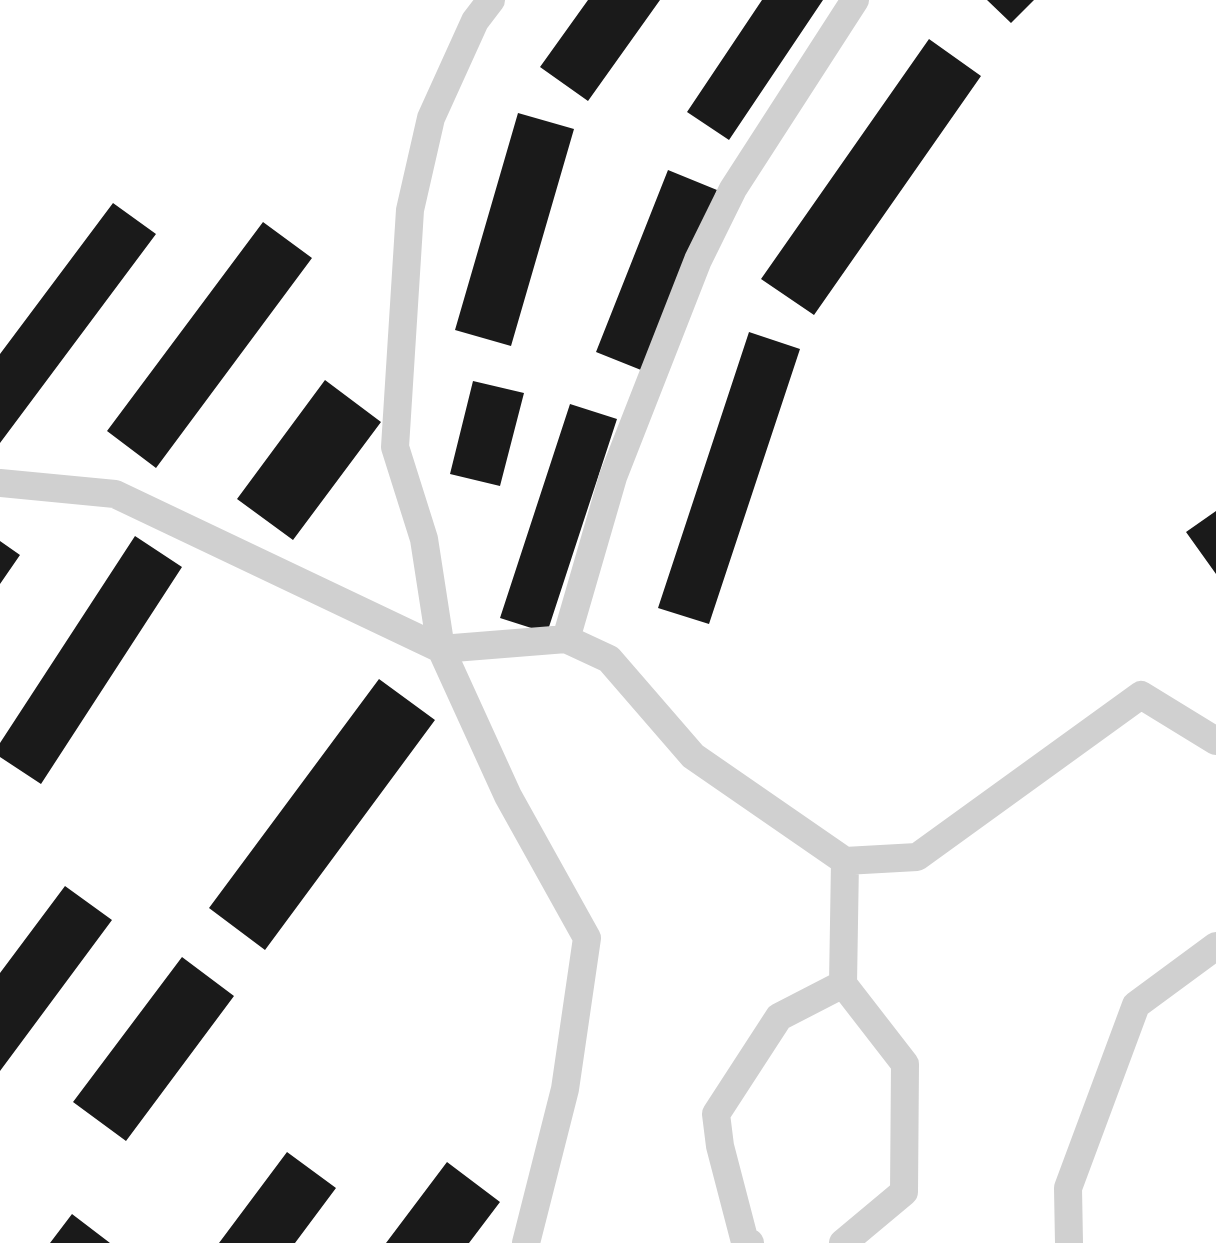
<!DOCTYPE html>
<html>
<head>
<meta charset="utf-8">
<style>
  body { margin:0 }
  canvas { display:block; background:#fff }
</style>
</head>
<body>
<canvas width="1216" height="1243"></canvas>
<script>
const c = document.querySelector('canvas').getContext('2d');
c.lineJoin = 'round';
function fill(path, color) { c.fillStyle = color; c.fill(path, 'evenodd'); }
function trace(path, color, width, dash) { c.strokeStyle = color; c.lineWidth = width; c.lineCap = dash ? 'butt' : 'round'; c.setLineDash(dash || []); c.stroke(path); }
fill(new Path2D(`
  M 588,0 L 660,0 L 588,101 L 540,67 Z
  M 762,0 L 823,0 L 729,140 L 687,112 Z
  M 987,0 L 1034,0 L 1011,23 Z
  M 929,39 L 981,76 L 814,315 L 761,279 Z
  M 518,113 L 574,129 L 511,346 L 455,330 Z
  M 668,170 L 717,190 L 646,372 L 596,352 Z
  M 113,203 L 156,234 L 0,443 L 0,354 Z
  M 263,222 L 312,258 L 156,468 L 107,431 Z
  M 749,332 L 800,349 L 709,624 L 658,608 Z
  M 325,380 L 381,422 L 293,540 L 237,499 Z
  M 473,381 L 524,393 L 500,486 L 450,474 Z
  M 570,404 L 617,419 L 547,633 L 500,618 Z
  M 1216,511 L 1216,574 L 1186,532 Z
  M 135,536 L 182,567 L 41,784 L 0,757 L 0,743 Z
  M 0,541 L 20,555 L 0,584 Z
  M 379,679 L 435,720 L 265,950 L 209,908 Z
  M 65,886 L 112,920 L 0,1071 L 0,973 Z
  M 182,957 L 234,996 L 126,1141 L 73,1102 Z
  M 287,1152 L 336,1188 L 295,1243 L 219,1243 Z
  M 447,1162 L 500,1202 L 469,1243 L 386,1243 Z
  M 72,1214 L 110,1243 L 50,1243 Z`), '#1a1a1a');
trace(new Path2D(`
  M 491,0 L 475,21 L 431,118 L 410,210 L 395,447 L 424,539 L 441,649 L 508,796 L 587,938 L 565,1089 L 526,1243
  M 0,483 L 115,494 L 441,649 L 566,639 L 609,659 L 693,756 L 845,861 L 917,857 L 1141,695 L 1216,741
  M 566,639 L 613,477 L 698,260 L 733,189 L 855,0
  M 750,1243 L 745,1242 L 720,1146 L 716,1114 L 779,1017 L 843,984
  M 843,1243 L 904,1192 L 905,1064 L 843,984 L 845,861
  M 1069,1243 L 1068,1188 L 1136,1005 L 1216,946`), '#d0d0d0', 28);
</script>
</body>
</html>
